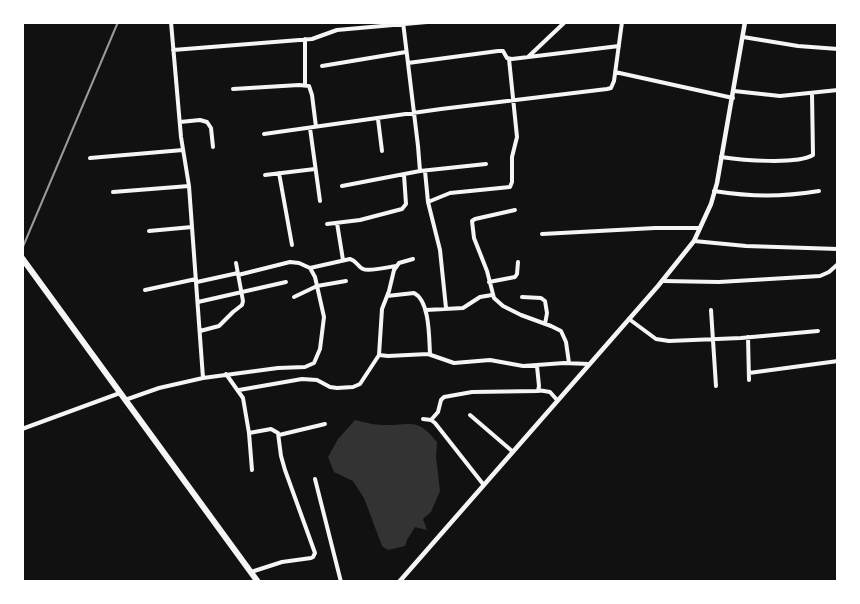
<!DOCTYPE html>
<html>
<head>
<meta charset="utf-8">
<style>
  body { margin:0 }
  #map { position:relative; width:860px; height:604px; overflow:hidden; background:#111; font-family:"Archivo Narrow",sans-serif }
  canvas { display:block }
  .frame { position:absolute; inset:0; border:24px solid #fff; pointer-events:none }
</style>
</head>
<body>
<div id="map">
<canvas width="860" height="604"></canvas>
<div class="frame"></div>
</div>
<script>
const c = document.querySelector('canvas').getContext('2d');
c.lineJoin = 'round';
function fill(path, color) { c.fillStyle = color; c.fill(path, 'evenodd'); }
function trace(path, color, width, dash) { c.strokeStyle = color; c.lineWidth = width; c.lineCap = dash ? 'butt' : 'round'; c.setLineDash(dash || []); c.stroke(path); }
fill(new Path2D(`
  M 355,420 C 364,422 374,425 383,425 C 411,426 416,416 437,442 L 436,457 L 440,491 L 431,512 L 423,519 L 427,530 L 415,527 L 407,540 L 405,546 L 388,550 L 382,546 L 364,498 L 353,481 L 334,472 L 328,457 L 338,439 Z`), '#333');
trace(new Path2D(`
  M 171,22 L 181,137 L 189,186 L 203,378
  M 403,22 L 418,146 L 420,171
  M 743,37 L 798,46 L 838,49
  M 173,50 L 312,39 L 337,30 L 427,22
  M 528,57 L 565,22
  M 408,63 L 498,51 L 503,51 L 507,58 L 512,59 L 619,46
  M 322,66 L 406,52
  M 615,72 L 733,98
  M 305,85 L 305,39
  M 233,89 L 299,85 L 309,86 L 312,95 L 316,127
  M 734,91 L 780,96 L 838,90
  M 378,119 L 382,151
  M 180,122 L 200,120 L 207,122 L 211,128 L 213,147
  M 310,128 L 320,201
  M 264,134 L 441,109 L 607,89 L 611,88 L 614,81 L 622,22
  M 721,157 C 741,160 796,165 813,155 L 812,94
  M 90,158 L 183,150
  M 425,171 L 428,202 L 440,250 L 446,308
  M 279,173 L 292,245
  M 265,175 L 315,169
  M 342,186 L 420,171 L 486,164
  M 714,191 C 752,197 781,197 819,191
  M 113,192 L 189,186
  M 428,202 L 450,193 L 510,187 L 512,182 L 512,157 L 517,137 L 509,59
  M 515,210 L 475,219 L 472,221 L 474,238 L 487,271 L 494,298 L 503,306 L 521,315 L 551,326 L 561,331 L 566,342 L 569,363
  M 337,223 L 343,260
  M 327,224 L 360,220 L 402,209 L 406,204 L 404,175
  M 149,231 L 192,227
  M 542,234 L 655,228 L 700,228
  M 694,241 L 746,246 L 838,249
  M 310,268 L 350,259 C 357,261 357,266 363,269 C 369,272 388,267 396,266
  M 663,281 L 719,282 L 820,276 L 829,272 L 838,264
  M 197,282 L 238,273
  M 489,282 L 515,277 L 517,274 L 518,262
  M 145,290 L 196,279
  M 387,296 L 414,293 C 430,301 429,338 430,354
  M 294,297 L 317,286 L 346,281
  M 522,297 L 541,298 L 545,301 L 547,313 L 545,324
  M 198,302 L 286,282
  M 426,310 L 463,308 L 480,297 L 492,295
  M 711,310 L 716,386
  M 629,319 L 656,339 L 669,341 L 741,338 L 818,331
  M 200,331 L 219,326 L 233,312 L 242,305 L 243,301 L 236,263
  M 748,337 L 749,380
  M 379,355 L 388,356 L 428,354 L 454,363 L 490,360 L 523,366 L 564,363 L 589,364
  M 749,373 L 838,361
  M 226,374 L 243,398 L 249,433 L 252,470
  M 239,390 L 302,379 L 317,380 L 330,387 L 337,388 L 353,387 L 360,384 L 379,355 L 382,309 L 389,291 L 394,270 L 399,263 L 413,259
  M 538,390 L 550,392 L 557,400
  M 125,400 L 159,388 L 203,378 L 278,368 L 305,367 L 314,363 L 320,349 L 324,317 L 315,277 L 310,268 L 299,263 L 290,262 L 238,275
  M 470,415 L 512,451
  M 423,419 L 431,420 L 435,423 L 483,484
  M 431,420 L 438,412 L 441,400 L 444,397 L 472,392 L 538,391 L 539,386 L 537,366
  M 22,429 L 120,393
  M 249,433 L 271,429 L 278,433 L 281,456 L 285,470 L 315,553 L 313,557 L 311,558 L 282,562 L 251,572
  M 279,435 L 325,424
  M 315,479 L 341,582`), '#f5f5f5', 4);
trace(new Path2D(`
  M 399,582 L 658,286 L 694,241 L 711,204 L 717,183 L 745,22`), '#f5f5f5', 4.5);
trace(new Path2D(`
  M 22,258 L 258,582`), '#f5f5f5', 6);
trace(new Path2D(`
  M 22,249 L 118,22`), '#9a9a9a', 2);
</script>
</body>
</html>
